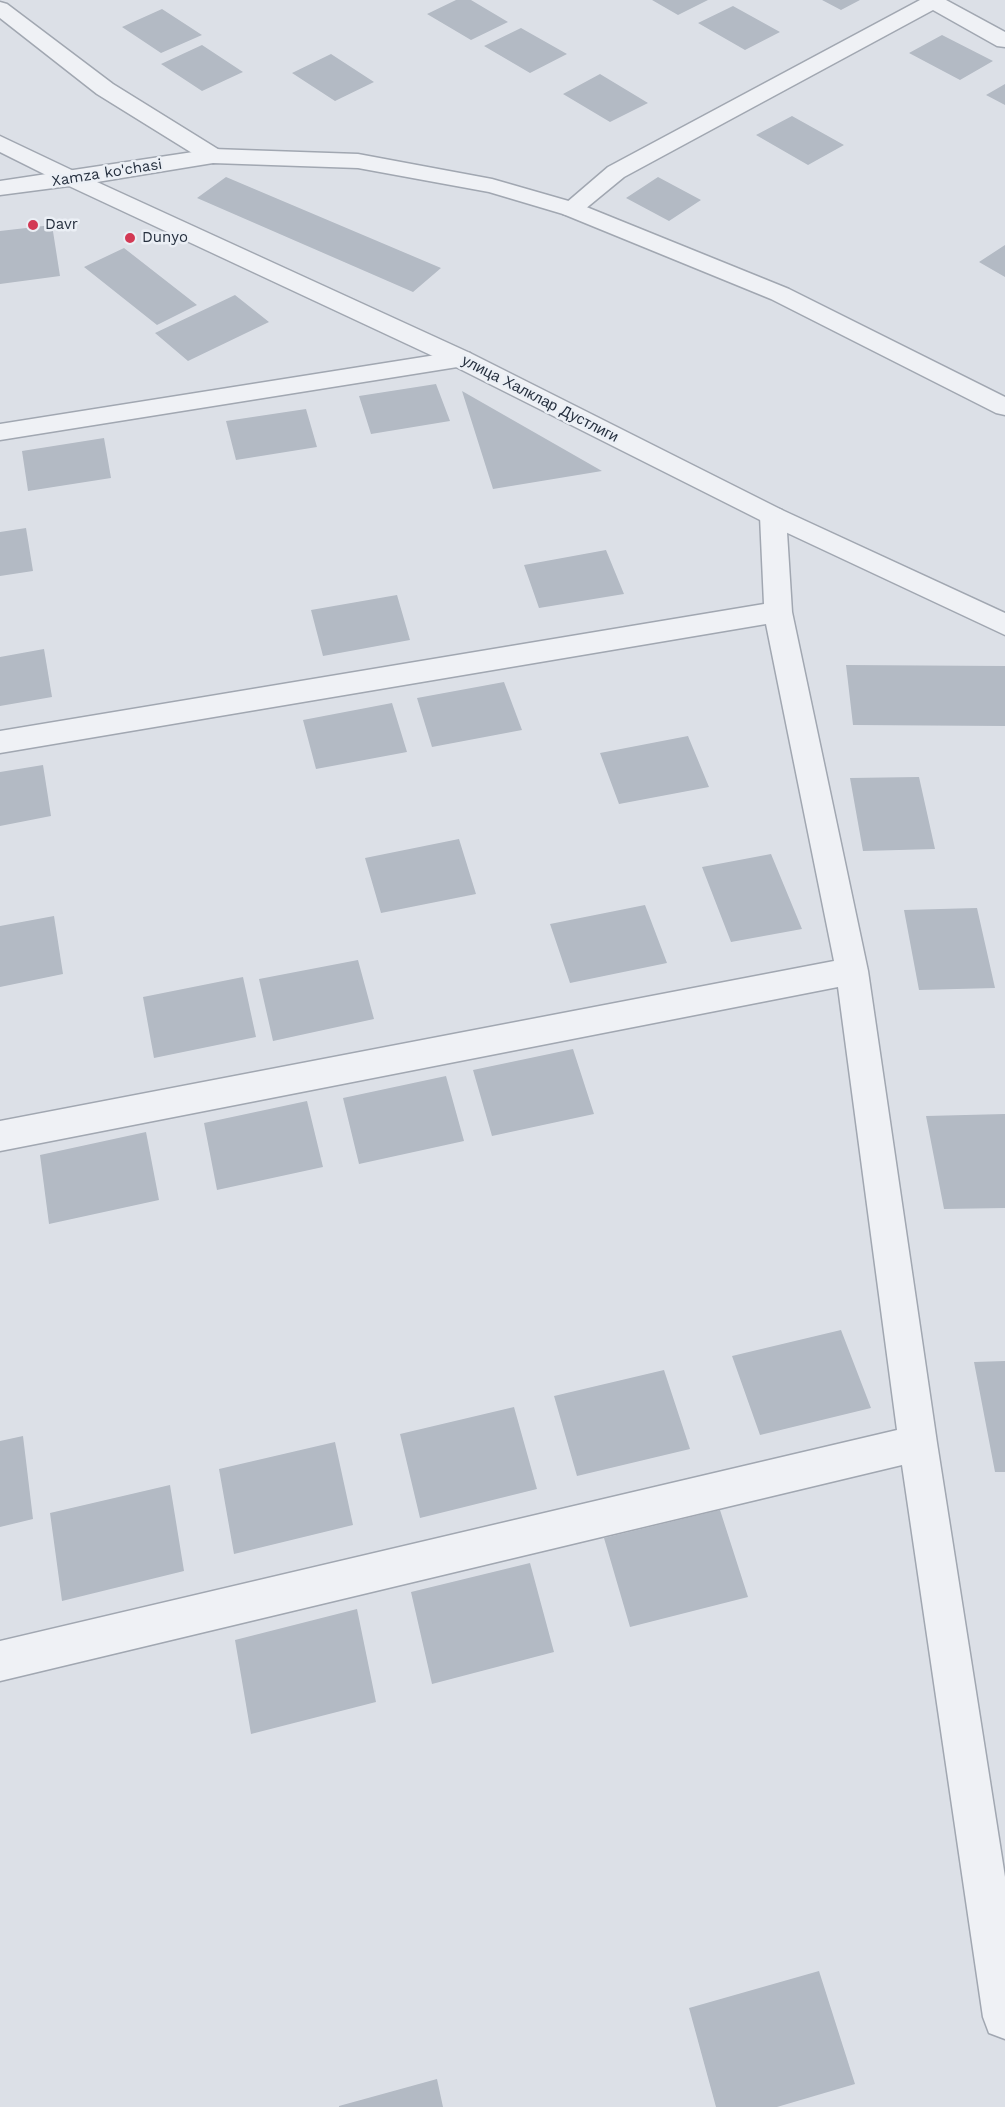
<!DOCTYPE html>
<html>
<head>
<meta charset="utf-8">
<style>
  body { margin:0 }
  canvas { display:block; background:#dce0e7 }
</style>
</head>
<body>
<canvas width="1005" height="2107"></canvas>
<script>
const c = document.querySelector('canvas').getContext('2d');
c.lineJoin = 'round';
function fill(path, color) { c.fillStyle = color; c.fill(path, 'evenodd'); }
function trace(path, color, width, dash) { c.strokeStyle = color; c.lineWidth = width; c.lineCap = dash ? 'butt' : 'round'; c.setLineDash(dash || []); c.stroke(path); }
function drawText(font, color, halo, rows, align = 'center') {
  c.font = font + ' "Work Sans",sans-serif'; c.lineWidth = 5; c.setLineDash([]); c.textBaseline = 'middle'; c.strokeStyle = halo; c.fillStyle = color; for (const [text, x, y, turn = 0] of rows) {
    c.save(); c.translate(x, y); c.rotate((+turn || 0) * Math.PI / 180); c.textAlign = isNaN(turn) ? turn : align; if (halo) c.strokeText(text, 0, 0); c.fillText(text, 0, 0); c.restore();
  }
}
fill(new Path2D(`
  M 456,0 L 471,0 L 508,22 L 471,40 L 427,14 Z
  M 652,0 L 708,0 L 678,15 Z
  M 822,0 L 860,0 L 841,10 Z
  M 733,6 L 780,32 L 745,50 L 698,23 Z
  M 162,9 L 202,35 L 161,53 L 122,27 Z
  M 521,28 L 567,54 L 530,73 L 484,46 Z
  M 942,35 L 993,61 L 960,80 L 909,53 Z
  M 202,45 L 243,72 L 202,91 L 161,64 Z
  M 331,54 L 374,82 L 335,101 L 292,73 Z
  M 600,74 L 648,103 L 610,122 L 563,94 Z
  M 1005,84 L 1005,105 L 986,95 Z
  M 792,116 L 844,145 L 808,165 L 756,135 Z
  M 226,177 L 441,268 L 413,292 L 197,198 Z
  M 658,177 L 701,200 L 669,221 L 626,198 Z
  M 52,225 L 60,276 L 0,284 L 0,231 Z
  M 1005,245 L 1005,277 L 979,262 Z
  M 124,248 L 197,305 L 157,325 L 84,267 Z
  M 235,295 L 269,322 L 188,361 L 155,333 Z
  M 436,384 L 450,421 L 371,434 L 359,396 Z
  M 462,391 L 602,471 L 493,489 Z
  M 306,409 L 317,447 L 236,460 L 226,421 Z
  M 104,438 L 111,478 L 28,491 L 22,451 Z
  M 26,528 L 33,571 L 0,576 L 0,532 Z
  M 606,550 L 624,594 L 539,608 L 524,565 Z
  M 397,595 L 410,640 L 323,656 L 311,610 Z
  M 44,649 L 52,697 L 0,706 L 0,657 Z
  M 846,665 L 1005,666 L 1005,726 L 853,725 Z
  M 504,682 L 522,730 L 432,747 L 417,698 Z
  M 392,703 L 407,752 L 316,769 L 303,720 Z
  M 688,736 L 709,787 L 619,804 L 600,753 Z
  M 43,765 L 51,816 L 0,826 L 0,772 Z
  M 919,777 L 935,849 L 863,851 L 850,778 Z
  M 459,839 L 476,894 L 381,913 L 365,858 Z
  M 771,854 L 802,929 L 731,942 L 702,867 Z
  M 645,905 L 667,963 L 570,983 L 550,924 Z
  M 977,908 L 995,988 L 919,990 L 904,910 Z
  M 54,916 L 63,974 L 0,987 L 0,926 Z
  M 358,960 L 374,1019 L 273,1041 L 259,979 Z
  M 243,977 L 256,1037 L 154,1058 L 143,997 Z
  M 573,1049 L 594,1114 L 492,1136 L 473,1070 Z
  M 446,1076 L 464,1141 L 359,1164 L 343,1098 Z
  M 307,1101 L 323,1167 L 217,1190 L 204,1123 Z
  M 1005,1114 L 1005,1208 L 944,1209 L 926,1116 Z
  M 146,1132 L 159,1200 L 49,1224 L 40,1155 Z
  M 841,1330 L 871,1408 L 760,1435 L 732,1356 Z
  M 1005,1361 L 1005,1472 L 995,1472 L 974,1362 Z
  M 664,1370 L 690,1449 L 577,1476 L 554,1396 Z
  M 514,1407 L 537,1489 L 420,1518 L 400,1434 Z
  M 23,1436 L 33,1519 L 0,1527 L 0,1441 Z
  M 335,1442 L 353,1525 L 234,1554 L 219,1469 Z
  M 170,1485 L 184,1571 L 62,1601 L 50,1513 Z
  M 720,1510 L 748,1597 L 630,1627 L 604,1538 Z
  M 530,1563 L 554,1652 L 432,1684 L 411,1592 Z
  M 357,1609 L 376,1702 L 251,1734 L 235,1640 Z
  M 819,1971 L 855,2084 L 777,2107 L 716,2107 L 689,2008 Z
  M 437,2079 L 443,2107 L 339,2107 L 339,2106 Z`), '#b3bac4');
const minor = new Path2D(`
  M 920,0 L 946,0 L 1005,32 L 1005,47 L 997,46 L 933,10 L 624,177 L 579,214 L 571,216 L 563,214 L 559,209 L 608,167 Z
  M 0,2 L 7,4 L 113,84 L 221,151 L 224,156 L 221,161 L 213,163 L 205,161 L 97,94 L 0,18 Z
  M 0,136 L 80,174 L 83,179 L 80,184 L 72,186 L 64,184 L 0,152 Z
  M 461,351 L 470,353 L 473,359 L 470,365 L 0,440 L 0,424 Z
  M 773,507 L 782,510 L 786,516 L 792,612 L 868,971 L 937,1443 L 1005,1877 L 1005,2039 L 989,2033 L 983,2017 L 902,1465 L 0,1681 L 0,1641 L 897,1430 L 838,987 L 0,1151 L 0,1121 L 834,961 L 766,624 L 0,753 L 0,731 L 764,604 L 760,516 L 764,510 Z`);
const tertiary = new Path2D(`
  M 213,149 L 358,154 L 492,179 L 579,204 L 789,289 L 1005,397 L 1005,415 L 996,413 L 771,299 L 563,214 L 489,192 L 358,168 L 213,163 L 97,182 L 470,353 L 782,510 L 1005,613 L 1005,635 L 764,522 L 452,365 L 69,186 L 0,195 L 0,181 Z`);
trace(minor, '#a1a7b1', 3);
trace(tertiary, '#a1a7b1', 3);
fill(minor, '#eff1f5');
fill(tertiary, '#eff1f5');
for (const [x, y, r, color] of [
  [33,225,6,"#d33954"],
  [130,238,6,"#d33954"]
]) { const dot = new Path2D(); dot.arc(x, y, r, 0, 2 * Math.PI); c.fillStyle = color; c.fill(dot); trace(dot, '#ebeff5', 2); }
drawText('15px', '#252f3e', '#ebeff5', [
  ["Xamza ko'chasi",107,173,-9],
  ["улица Халклар Дустлиги",540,399,27]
]);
drawText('15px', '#252f3e', '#ebeff5', [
  ["Davr",45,225],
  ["Dunyo",142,238]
], 'left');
</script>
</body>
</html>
